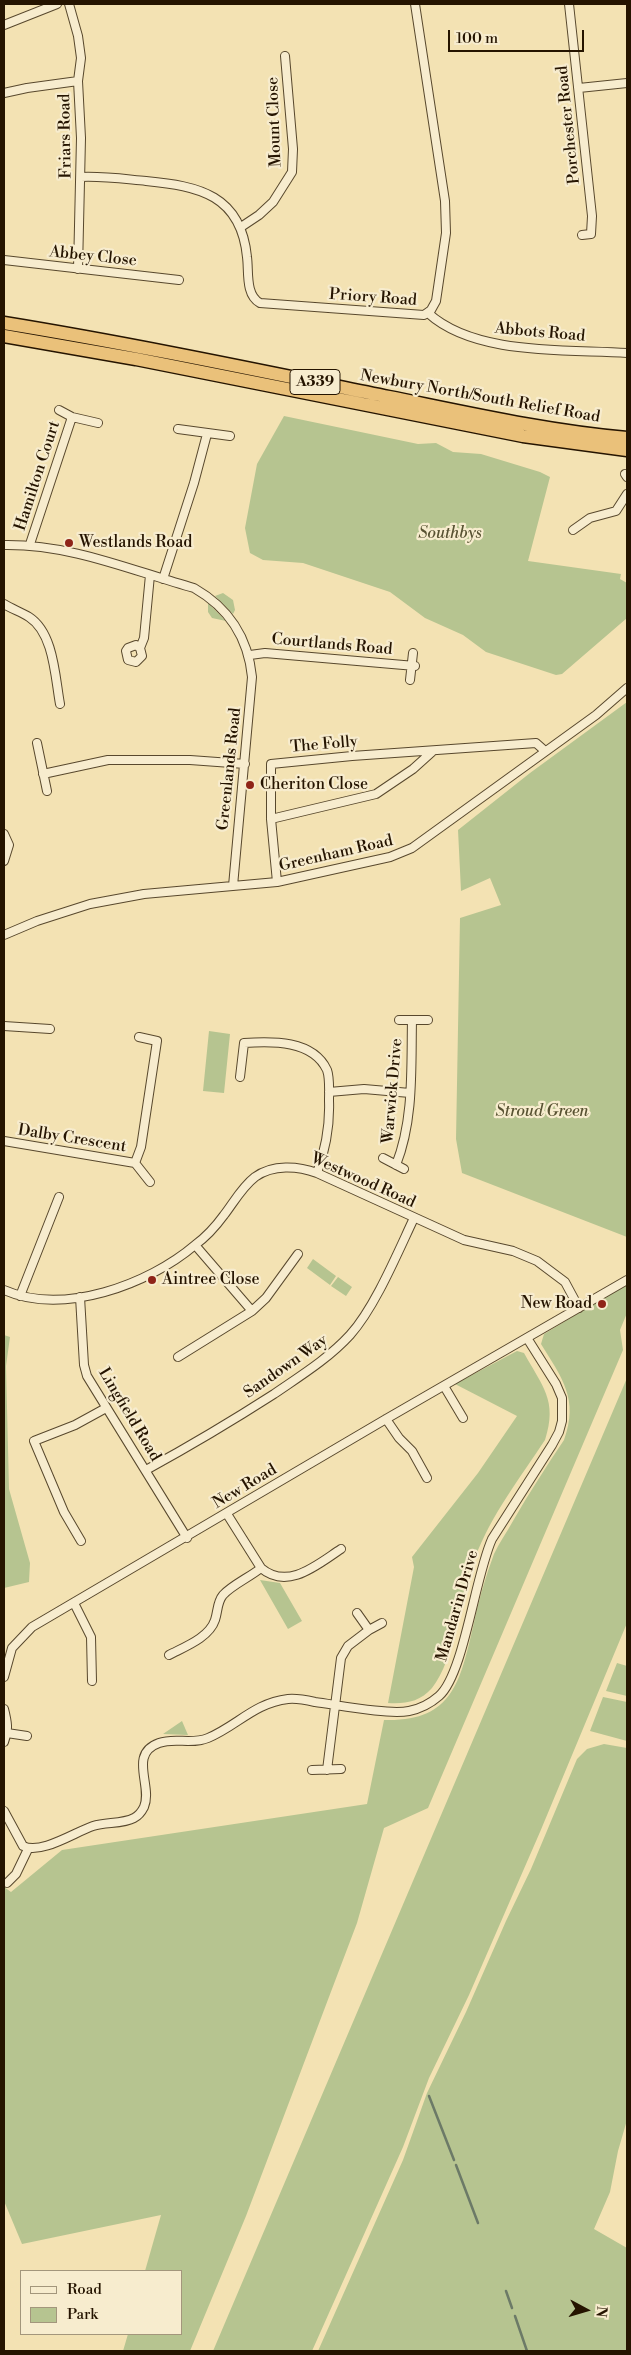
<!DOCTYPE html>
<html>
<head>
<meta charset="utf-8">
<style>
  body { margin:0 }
  #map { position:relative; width:631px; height:2355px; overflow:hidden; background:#f3e2b3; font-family:"Libre Bodoni",serif }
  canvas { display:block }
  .frame { position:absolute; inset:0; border:5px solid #251400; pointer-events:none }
  .legend { position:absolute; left:20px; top:2270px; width:162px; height:65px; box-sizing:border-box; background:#f7ecce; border:1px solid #a3967c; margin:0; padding:6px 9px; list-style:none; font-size:15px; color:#251400 }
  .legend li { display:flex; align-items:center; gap:10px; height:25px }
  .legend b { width:25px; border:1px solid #a3967c }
  .north { position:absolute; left:561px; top:2285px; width:50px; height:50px; -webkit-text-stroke:4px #f7ecce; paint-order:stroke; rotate:96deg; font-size:14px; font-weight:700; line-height:20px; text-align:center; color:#251400 }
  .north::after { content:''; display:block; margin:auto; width:18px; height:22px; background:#251400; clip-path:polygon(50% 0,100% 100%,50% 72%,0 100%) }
  .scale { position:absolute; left:448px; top:30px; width:136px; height:22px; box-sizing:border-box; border:2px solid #251400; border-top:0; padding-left:6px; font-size:15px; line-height:18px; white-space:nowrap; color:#251400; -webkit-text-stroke:4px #f7ecce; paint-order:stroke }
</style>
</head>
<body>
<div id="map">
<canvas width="631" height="2355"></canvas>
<div class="frame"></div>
<ul class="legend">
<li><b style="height:6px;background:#f7ecce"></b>Road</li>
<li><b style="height:14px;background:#b6c490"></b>Park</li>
</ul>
<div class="north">N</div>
<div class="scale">100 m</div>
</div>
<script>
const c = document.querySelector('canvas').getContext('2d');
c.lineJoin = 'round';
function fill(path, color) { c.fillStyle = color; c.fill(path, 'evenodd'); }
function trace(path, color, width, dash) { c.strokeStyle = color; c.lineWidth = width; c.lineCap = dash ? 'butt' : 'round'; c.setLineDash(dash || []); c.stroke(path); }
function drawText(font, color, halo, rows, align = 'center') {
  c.font = font + ' "Libre Bodoni",serif'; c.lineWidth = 4.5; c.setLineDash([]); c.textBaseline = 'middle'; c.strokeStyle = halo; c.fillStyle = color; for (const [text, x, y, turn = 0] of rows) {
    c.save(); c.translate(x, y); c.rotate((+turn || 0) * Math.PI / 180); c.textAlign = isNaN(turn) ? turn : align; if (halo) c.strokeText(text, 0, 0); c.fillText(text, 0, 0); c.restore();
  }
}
fill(new Path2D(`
  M 284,416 L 418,444 L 436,443 L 453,452 L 481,454 L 540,472 L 550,477 L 528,561 L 621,574 L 620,579 L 627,583 L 627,618 L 562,674 L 556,675 L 486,652 L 463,635 L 425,618 L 390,592 L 303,563 L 263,560 L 250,553 L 245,528 L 257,464 Z
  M 223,593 L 233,600 L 235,610 L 233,614 L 215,596 Z
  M 208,603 L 226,621 L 212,618 L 208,612 Z
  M 627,702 L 627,1237 L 462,1173 L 456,1139 L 460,918 L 501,905 L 490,878 L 461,891 L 458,830 L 530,773 Z
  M 209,1031 L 230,1034 L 224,1093 L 203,1091 Z
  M 313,1259 L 336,1276 L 330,1285 L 307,1268 Z
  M 338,1277 L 352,1287 L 346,1296 L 331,1286 Z
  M 627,1284 L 627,1313 L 620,1330 L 623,1350 L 428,1808 L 384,1828 L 357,1923 L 246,2216 L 190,2351 L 123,2351 L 128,2334 L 181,2334 L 181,2271 L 145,2271 L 161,2215 L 22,2244 L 4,2201 L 4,1887 L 11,1892 L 62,1850 L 367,1804 L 384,1720 C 452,1722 460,1683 473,1627 C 478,1602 485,1578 494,1554 C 499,1543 507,1532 513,1521 C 529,1493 546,1467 564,1440 C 579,1399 562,1378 541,1344 L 544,1334 Z
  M 4,1335 L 10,1337 L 6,1366 L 9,1489 L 30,1563 L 29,1582 L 4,1588 Z
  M 517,1351 L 524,1353 C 542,1386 558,1400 545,1440 C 520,1478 491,1515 475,1558 C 461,1594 455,1660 432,1688 C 420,1702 405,1704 388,1703 L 414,1567 L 412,1557 L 478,1473 L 517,1416 L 455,1384 Z
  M 627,1378 L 627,1623 L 540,1832 L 469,1995 L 429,2078 L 403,2147 L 312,2351 L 213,2351 Z
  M 260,1580 L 280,1583 L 302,1621 L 288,1629 Z
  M 617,1663 L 627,1666 L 627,1696 L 606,1691 Z
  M 603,1697 L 627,1702 L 627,1741 L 590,1731 Z
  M 182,1721 L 188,1735 L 163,1734 Z
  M 604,1744 L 627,1748 L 627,2120 L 618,2151 L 610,2192 L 594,2229 L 627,2248 L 627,2351 L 318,2351 L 403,2160 L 427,2093 L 466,2012 L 506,1921 L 531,1869 L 577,1759 L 587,1749 Z`), '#b6c490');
trace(new Path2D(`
  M 429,2096 L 454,2160
  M 456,2165 L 478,2223
  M 506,2291 L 512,2308
  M 515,2316 L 527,2351`), '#6c7a67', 2.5);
const minor = new Path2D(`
  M 69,4 L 78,36 L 81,58 L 78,81 L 81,138 L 78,269
  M 569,4 L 592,216 L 591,234 L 582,235
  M 4,25 L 57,4
  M 579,88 L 627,83
  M 4,93 L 27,88 L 78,81
  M 81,177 C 103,176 124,179 146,181 C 199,186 241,195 247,257 C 249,271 245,295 260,303 L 424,315 L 431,310 L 436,301 L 446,233 L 445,201 L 415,4
  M 241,227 L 259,215 L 273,202 L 292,172 L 293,149 L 285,56
  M 4,260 L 179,280
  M 428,313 C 475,356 567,349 627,353
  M 59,410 L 72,417 L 98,423
  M 178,429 L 230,436
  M 625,474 L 627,477
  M 573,530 L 590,518 L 616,511 L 627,494
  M 30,544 L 72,417
  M 4,545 C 71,544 130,570 194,588 C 229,608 248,637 252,677 L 233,886
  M 163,579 L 194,483 L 207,434
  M 4,604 C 12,609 21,612 29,617 C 54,633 55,677 60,704
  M 140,648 L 136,645 L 128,648 L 126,651 L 128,660 L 136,662 L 142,656 L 140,648 L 144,638 L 150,575
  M 250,655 L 265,653 L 415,666
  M 410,680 L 413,653
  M 37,743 L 47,791
  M 43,774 L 108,760 L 190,760 L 245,764
  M 271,819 L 376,794 L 413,769 L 433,751
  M 4,834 L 9,845 L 4,861
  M 277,882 L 271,819 L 271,764 L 352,756 L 536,743 L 545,751
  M 4,935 L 37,921 L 90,904 L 144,894 L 277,882 L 390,857 L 412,848 L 596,715 L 627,688
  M 399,1020 L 428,1020
  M 4,1026 L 50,1029
  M 240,1077 L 244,1043 C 272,1041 313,1040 327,1070 C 330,1078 329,1092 329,1101 C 330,1127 326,1148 317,1173
  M 329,1092 L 364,1089 L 410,1093
  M 4,1141 L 135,1163 L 141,1147 L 157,1041 L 139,1037
  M 383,1158 L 404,1169
  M 135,1163 L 150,1182
  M 396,1165 C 414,1120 411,1068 412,1020
  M 195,1245 L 252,1311
  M 4,1290 C 63,1316 148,1285 195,1245 C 206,1237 216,1226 224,1215 C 234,1202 242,1187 255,1177 C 273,1164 298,1166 317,1173 L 464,1240 L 513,1251 L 537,1261 L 565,1282 L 579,1308
  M 20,1296 L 59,1197
  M 80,1297 L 84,1365 L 87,1376 L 187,1538
  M 178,1357 L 252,1311 L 266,1298 L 298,1254
  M 444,1386 L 463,1418
  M 386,1419 L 399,1438 L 412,1451 L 427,1478
  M 146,1470 C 190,1446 232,1421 274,1394 C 300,1376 328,1359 350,1335 C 375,1307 397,1254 414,1218
  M 227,1514 L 261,1568 C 288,1591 318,1564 341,1549
  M 81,1541 L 64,1512 L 34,1441 L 75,1425 L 106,1408
  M 74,1603 L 91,1637 L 92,1681
  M 357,1613 L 369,1630 L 382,1623
  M 169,1655 C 184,1647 209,1638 215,1620 C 218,1611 217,1602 223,1595 C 232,1585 250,1577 261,1568
  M 4,1677 L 12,1648 L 32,1627 L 386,1419 L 627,1280
  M 4,1709 C 7,1721 9,1730 4,1742
  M 7,1733 L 27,1736
  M 312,1770 L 341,1769
  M 327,1770 L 341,1658 L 348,1646 L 369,1630
  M 4,1811 L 23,1846 C 41,1855 75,1832 93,1826 C 106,1822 123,1824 134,1818 C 138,1816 142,1811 144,1807 C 153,1786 128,1754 159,1743 C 175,1737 191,1745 208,1738 C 237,1726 254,1703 288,1699 C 297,1698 306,1700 315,1702 C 338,1705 388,1715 409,1711 C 419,1709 431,1703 439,1696 C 464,1674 475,1576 492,1539 L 552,1445 L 559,1432 L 562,1421 L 562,1398 L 556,1384 L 527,1338
  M 7,1883 L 16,1874 L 28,1849`);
const trunk = new Path2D(`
  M 4,323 C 133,344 261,371 389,397 C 468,413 547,431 627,438
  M 4,336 L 136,359 L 523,436 L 627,450`);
trace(minor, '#58482d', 10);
trace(trunk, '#251400', 15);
trace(minor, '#f7ecce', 8);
trace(trunk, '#eac17a', 12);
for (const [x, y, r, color] of [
  [69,543,5,"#8f2418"],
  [250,785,5,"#8f2418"],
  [152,1280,5,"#8f2418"],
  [602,1304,5,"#8f2418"]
]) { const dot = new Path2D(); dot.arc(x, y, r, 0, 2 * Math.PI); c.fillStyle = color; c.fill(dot); trace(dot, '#f7ecce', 2); }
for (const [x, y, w] of [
  [315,382,50]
]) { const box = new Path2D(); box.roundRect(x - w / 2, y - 12.5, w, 25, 4); c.fillStyle = '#f7ecce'; c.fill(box); trace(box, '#251400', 1); }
drawText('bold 15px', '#251400', null, [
  ["A339",315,382]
]);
drawText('16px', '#251400', '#f7ecce', [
  ["Mount Close",275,122,-92],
  ["Porchester Road",569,125,-96],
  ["Friars Road",66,136,-91],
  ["Abbey Close",93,257,6],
  ["Priory Road",373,298,4],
  ["Abbots Road",540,333,5],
  ["Newbury North/South Relief Road",480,397,10],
  ["Hamilton Court",38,476,-72],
  ["Courtlands Road",332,645,5],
  ["The Folly",324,745,-5],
  ["Greenlands Road",230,769,-84],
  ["Greenham Road",336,854,-13],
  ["Warwick Drive",393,1091,-85],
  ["Dalby Crescent",72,1139,9],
  ["Westwood Road",363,1181,24],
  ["Sandown Way",286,1367,-35],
  ["Lingfield Road",129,1415,59],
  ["New Road",245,1487,-31],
  ["Mandarin Drive",458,1606,-74]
]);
drawText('italic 16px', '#585232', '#f7ecce', [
  ["Southbys",450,534],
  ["Stroud Green",542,1112]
]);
drawText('16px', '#251400', '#f7ecce', [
  ["Westlands Road",79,543],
  ["Cheriton Close",260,785],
  ["Aintree Close",162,1280],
  ["New Road",592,1304,"right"]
], 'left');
</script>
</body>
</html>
